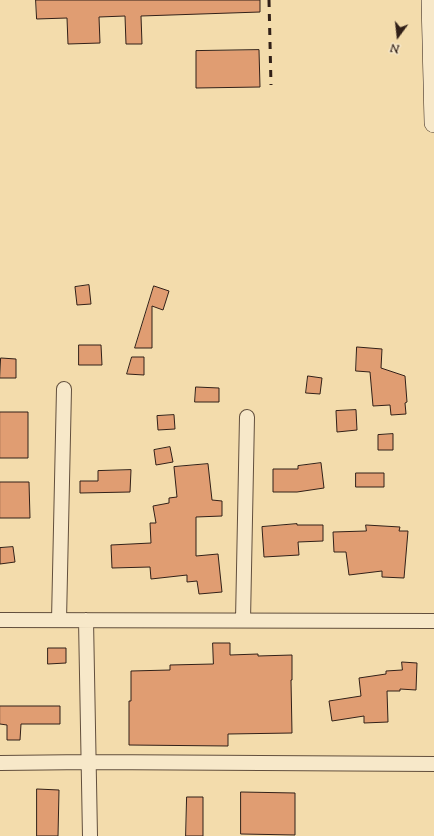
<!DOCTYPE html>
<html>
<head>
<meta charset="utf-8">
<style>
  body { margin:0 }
  #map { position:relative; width:434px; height:836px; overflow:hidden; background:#f3dcac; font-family:"Sorts Mill Goudy",serif }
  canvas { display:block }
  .north { position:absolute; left:378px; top:16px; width:40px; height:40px; -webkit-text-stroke:3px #f7e8c9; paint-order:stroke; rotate:195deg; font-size:11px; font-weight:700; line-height:16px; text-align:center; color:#312018 }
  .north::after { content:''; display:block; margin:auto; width:14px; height:18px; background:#312018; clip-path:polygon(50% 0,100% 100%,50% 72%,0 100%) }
</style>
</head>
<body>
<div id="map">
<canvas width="434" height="836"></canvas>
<div class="north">N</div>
</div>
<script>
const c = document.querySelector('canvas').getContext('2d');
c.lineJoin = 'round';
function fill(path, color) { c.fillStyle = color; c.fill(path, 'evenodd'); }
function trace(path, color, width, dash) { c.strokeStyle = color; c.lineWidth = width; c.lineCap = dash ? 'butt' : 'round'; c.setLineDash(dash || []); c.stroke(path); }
const building = new Path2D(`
  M 36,0 L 260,0 L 260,12 L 141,16 L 142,44 L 126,44 L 125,16 L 99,17 L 100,43 L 68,44 L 67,18 L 37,19 Z
  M 259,50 L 260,87 L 196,88 L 196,51 Z
  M 89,285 L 91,304 L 77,305 L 75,287 Z
  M 154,286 L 169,291 L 163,310 L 152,306 L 152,348 L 135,348 Z
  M 79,345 L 101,345 L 102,365 L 79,365 Z
  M 357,347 L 382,349 L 381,368 L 405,376 L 407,402 L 405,403 L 406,414 L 391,415 L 390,405 L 373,406 L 370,372 L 356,371 Z
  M 132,357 L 144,357 L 144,375 L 127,374 Z
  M 1,358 L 16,359 L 16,378 L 0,378 Z
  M 308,376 L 322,378 L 320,394 L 306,393 Z
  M 196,387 L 219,388 L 219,402 L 195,402 Z
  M 356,410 L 357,430 L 337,432 L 336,411 Z
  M 0,412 L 28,412 L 28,458 L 0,458 Z
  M 174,415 L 175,429 L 158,430 L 157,416 Z
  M 393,434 L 393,450 L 378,450 L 378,435 Z
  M 170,447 L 173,462 L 156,465 L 154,450 Z
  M 321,463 L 324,488 L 297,492 L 273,492 L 273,469 L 298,469 L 298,466 Z
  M 208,464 L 212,500 L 222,501 L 222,516 L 196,517 L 196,556 L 218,554 L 222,592 L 199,594 L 197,581 L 187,582 L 187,575 L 151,579 L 150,567 L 112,568 L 111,545 L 151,543 L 150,523 L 156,523 L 153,506 L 169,503 L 169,498 L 177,497 L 174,467 Z
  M 131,470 L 130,492 L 80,493 L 80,481 L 98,481 L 98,471 Z
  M 356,473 L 384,473 L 384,487 L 356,487 Z
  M 0,482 L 29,482 L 30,518 L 0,518 Z
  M 297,524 L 297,525 L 323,525 L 323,541 L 298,542 L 299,555 L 264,557 L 262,527 Z
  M 366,525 L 400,527 L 399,531 L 408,531 L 404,578 L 382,577 L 382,571 L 349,575 L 346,552 L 334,552 L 333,532 L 366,531 Z
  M 13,547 L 15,562 L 0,564 L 0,548 Z
  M 213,643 L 230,643 L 230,655 L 258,654 L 258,656 L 292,655 L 292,680 L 291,680 L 292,733 L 228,734 L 228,746 L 129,745 L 129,701 L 131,701 L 131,671 L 170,670 L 170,665 L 213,664 Z
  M 48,648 L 66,648 L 66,663 L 48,664 Z
  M 402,662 L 417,663 L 416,690 L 400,689 L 400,691 L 387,691 L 388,722 L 364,723 L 364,716 L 332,721 L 329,701 L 361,696 L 359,678 L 386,674 L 386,671 L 402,670 Z
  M 0,706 L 60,706 L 60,724 L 21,724 L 20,740 L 7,740 L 7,725 L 0,724 Z
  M 37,789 L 59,790 L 58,836 L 37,836 Z
  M 241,792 L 295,793 L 295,835 L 241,834 Z
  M 187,797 L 203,797 L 203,836 L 186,836 Z`);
fill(building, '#e09d72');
trace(building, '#312018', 1);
const street = new Path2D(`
  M 0,620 L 434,621
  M 59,620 L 64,389
  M 86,620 L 90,836
  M 243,620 L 247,417
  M 0,763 L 89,762 L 434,764`);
const secondary = new Path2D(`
  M 431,0 L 434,123`);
trace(street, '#624f3d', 16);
trace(secondary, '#312018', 20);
trace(street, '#f7e8c9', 14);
trace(secondary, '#f7e8c9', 19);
trace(new Path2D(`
  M 269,0 L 271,85`), '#312018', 3, [7, 7]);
</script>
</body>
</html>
